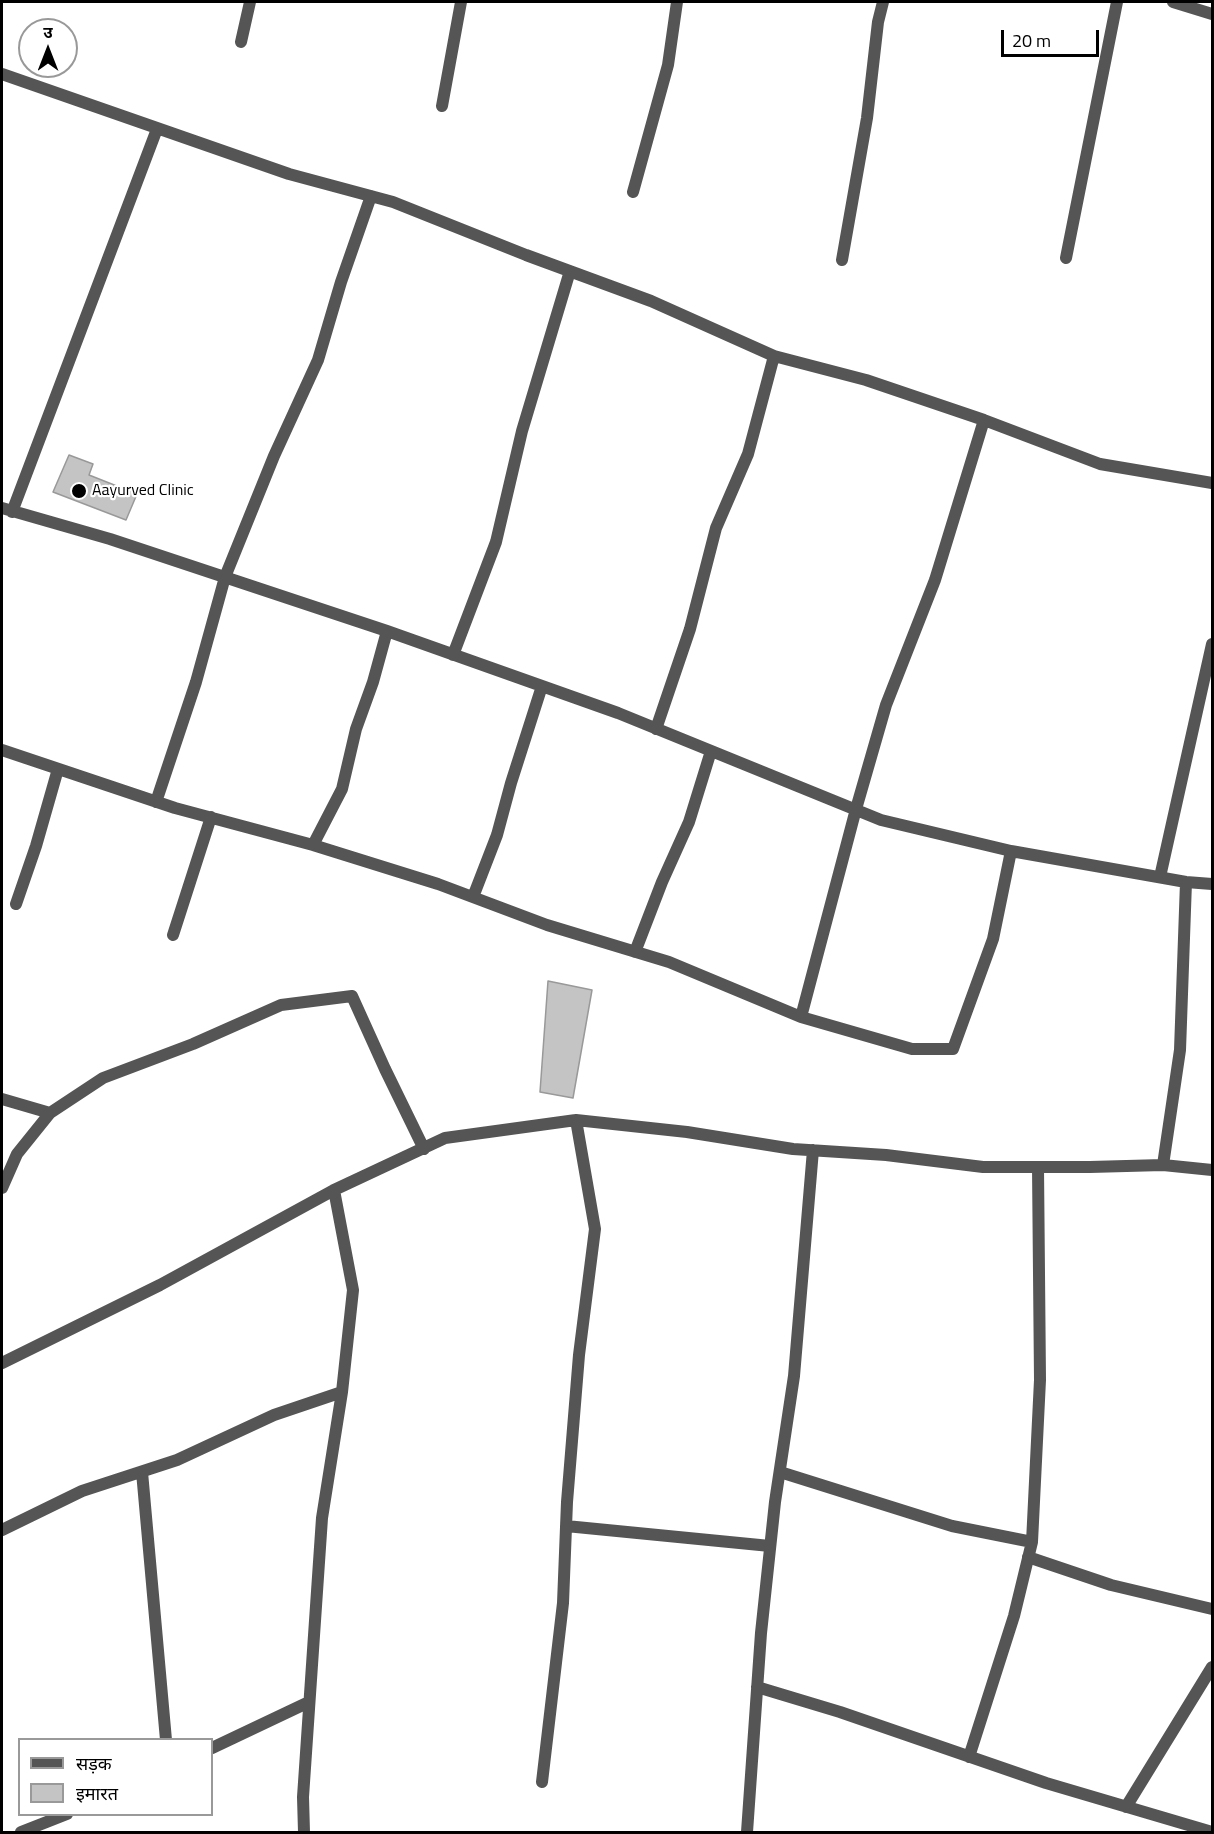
<!DOCTYPE html>
<html>
<head>
<meta charset="utf-8">
<style>
  body { margin:0 }
  #map { position:relative; width:1214px; height:1834px; overflow:hidden; background:#fff; font-family:"Titillium Web","Noto Sans Devanagari",sans-serif }
  canvas { display:block }
  .frame { position:absolute; inset:0; border:3px solid #000; pointer-events:none }
  .legend { position:absolute; left:18px; top:1738px; width:195px; height:78px; box-sizing:border-box; background:#fff; border:2px solid #999; margin:0; padding:8px 10px; list-style:none; font-size:18px; color:#000 }
  .legend li { display:flex; align-items:center; gap:12px; height:30px }
  .legend b { width:30px; border:2px solid #999 }
  .north { position:absolute; left:18px; top:18px; width:60px; height:60px; box-sizing:border-box; background:#fff; border:2px solid #999; border-radius:50%; rotate:0deg; font-size:16px; font-weight:700; line-height:24px; text-align:center; color:#000 }
  .north::after { content:''; display:block; margin:auto; width:21px; height:27px; background:#000; clip-path:polygon(50% 0,100% 100%,50% 72%,0 100%) }
  .scale { position:absolute; left:1001px; top:30px; width:98px; height:27px; box-sizing:border-box; border:3px solid #000; border-top:0; padding-left:8px; font-size:18px; line-height:21px; white-space:nowrap; color:#000; -webkit-text-stroke:4px #fff; paint-order:stroke }
</style>
</head>
<body>
<div id="map">
<canvas width="1214" height="1834"></canvas>
<div class="frame"></div>
<ul class="legend">
<li><b style="height:8px;background:#555"></b>सड़क</li>
<li><b style="height:16px;background:#c4c4c4"></b>इमारत</li>
</ul>
<div class="north">उ</div>
<div class="scale">20 m</div>
</div>
<script>
const c = document.querySelector('canvas').getContext('2d');
c.lineJoin = 'round';
function fill(path, color) { c.fillStyle = color; c.fill(path, 'evenodd'); }
function trace(path, color, width, dash) { c.strokeStyle = color; c.lineWidth = width; c.lineCap = dash ? 'butt' : 'round'; c.setLineDash(dash || []); c.stroke(path); }
function drawText(font, color, halo, rows, align = 'center') {
  c.font = font + ' "Titillium Web",sans-serif'; c.lineWidth = 4.5; c.setLineDash([]); c.textBaseline = 'middle'; c.strokeStyle = halo; c.fillStyle = color; for (const [text, x, y, turn = 0] of rows) {
    c.save(); c.translate(x, y); c.rotate((+turn || 0) * Math.PI / 180); c.textAlign = isNaN(turn) ? turn : align; if (halo) c.strokeText(text, 0, 0); c.fillText(text, 0, 0); c.restore();
  }
}
const building = new Path2D(`
  M 69,455 L 93,464 L 89,475 L 137,494 L 126,520 L 53,492 Z
  M 548,981 L 592,990 L 573,1098 L 540,1092 Z`);
fill(building, '#c4c4c4');
trace(building, '#999', 1.5);
trace(new Path2D(`
  M 1173,2 L 1212,14
  M 241,42 L 250,2
  M 2,74 L 289,174 L 393,202 L 526,255 L 651,301 L 774,356 L 866,380 L 984,420 L 1100,464 L 1212,483
  M 442,106 L 461,2
  M 633,192 L 668,65 L 677,2
  M 1066,258 L 1117,2
  M 842,260 L 867,118 L 878,22 L 883,2
  M 2,508 L 110,539 L 387,631 L 618,713 L 881,820 L 1011,851 L 1186,882 L 1212,884
  M 12,512 L 157,129
  M 453,655 L 496,542 L 522,431 L 570,271
  M 656,729 L 690,629 L 716,528 L 748,454 L 774,356
  M 2,750 L 175,808 L 313,845 L 438,884 L 547,925 L 669,962 L 801,1017 L 912,1049 L 953,1049 L 993,939 L 1011,851
  M 156,802 L 196,682 L 225,577 L 274,456 L 318,360 L 341,282 L 371,196
  M 313,845 L 342,789 L 356,729 L 373,682 L 387,631
  M 1160,877 L 1212,644
  M 473,897 L 497,835 L 511,783 L 542,686
  M 16,904 L 36,846 L 58,769
  M 173,935 L 211,817
  M 635,952 L 662,882 L 689,822 L 711,751
  M 801,1017 L 856,809 L 886,705 L 935,580 L 984,420
  M 2,1099 L 50,1113 L 103,1078 L 193,1044 L 281,1005 L 352,996 L 385,1069 L 424,1149
  M 1163,1165 L 1212,1170
  M 2,1188 L 17,1154 L 50,1113
  M 2,1363 L 160,1285 L 334,1190 L 445,1138 L 576,1120 L 687,1132 L 793,1149 L 886,1155 L 983,1167 L 1090,1167 L 1163,1165 L 1180,1050 L 1186,882
  M 142,1472 L 166,1740
  M 780,1472 L 952,1526 L 1032,1542
  M 566,1526 L 770,1546
  M 2,1530 L 82,1491 L 177,1460 L 274,1415 L 342,1392
  M 1028,1557 L 1111,1585 L 1212,1609
  M 757,1687 L 840,1712 L 1046,1783 L 1212,1832
  M 212,1748 L 309,1702
  M 969,1757 L 1014,1616 L 1032,1542 L 1040,1380 L 1038,1167
  M 542,1782 L 563,1603 L 567,1502 L 579,1355 L 595,1229 L 576,1120
  M 1126,1807 L 1212,1667
  M 21,1832 L 67,1814
  M 304,1832 L 303,1797 L 322,1518 L 342,1392 L 353,1290 L 334,1190
  M 747,1832 L 761,1633 L 775,1502 L 794,1376 L 813,1150`), '#555', 12);
for (const [x, y, r, color] of [
  [79,491,8,"#000"]
]) { const dot = new Path2D(); dot.arc(x, y, r, 0, 2 * Math.PI); c.fillStyle = color; c.fill(dot); trace(dot, '#fff', 2); }
drawText('16px', '#000', '#fff', [
  ["Aayurved Clinic",92,491]
], 'left');
</script>
</body>
</html>
